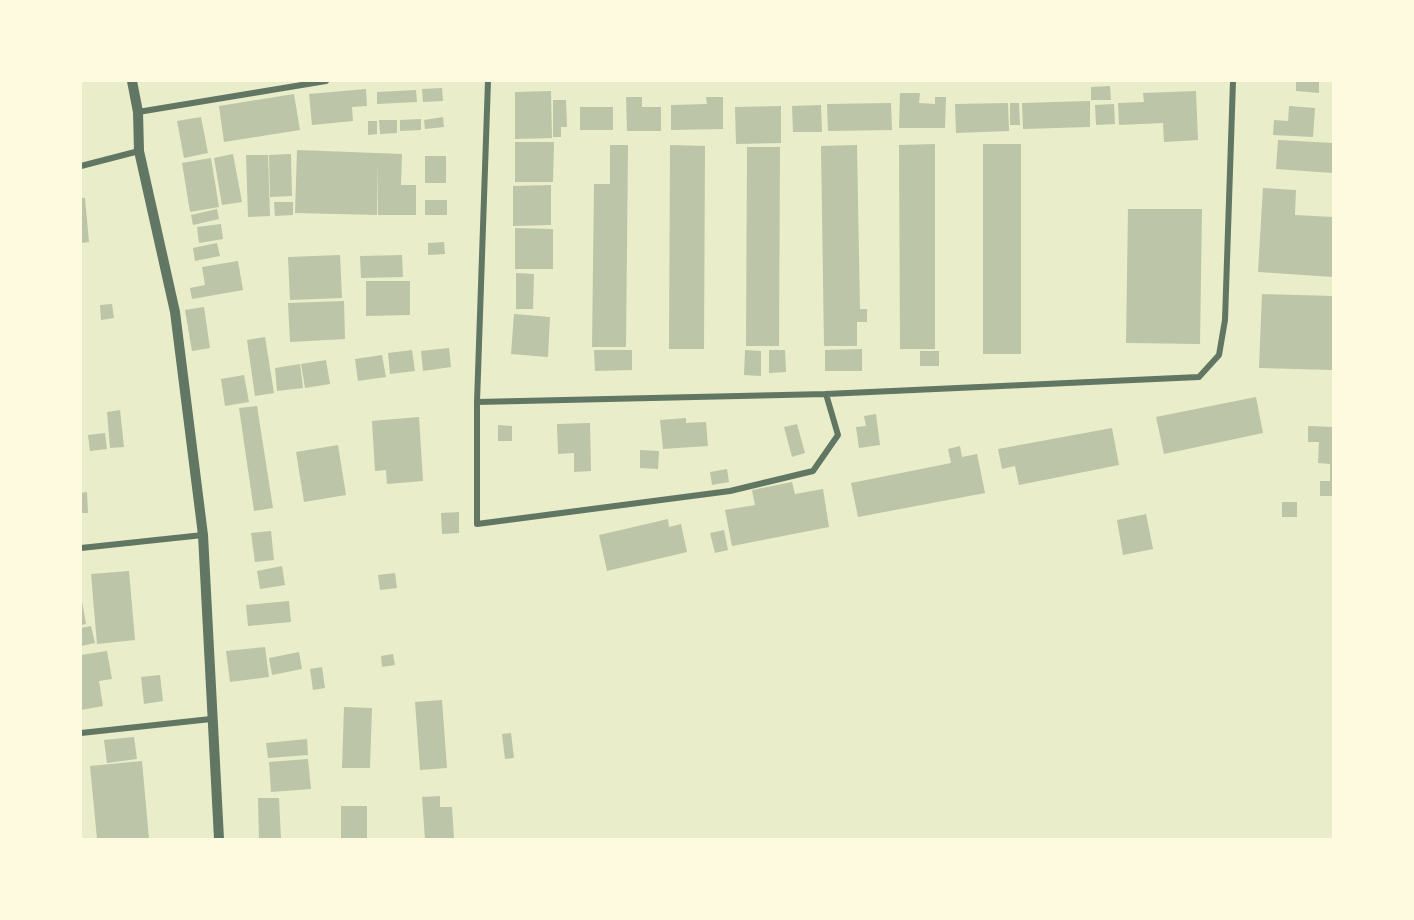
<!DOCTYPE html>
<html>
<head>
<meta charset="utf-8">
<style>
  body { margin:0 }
  #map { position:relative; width:1414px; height:920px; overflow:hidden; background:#e9edc9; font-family:Lato,sans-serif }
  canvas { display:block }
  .frame { position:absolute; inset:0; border:82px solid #fefae0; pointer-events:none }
</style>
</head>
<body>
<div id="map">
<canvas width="1414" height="920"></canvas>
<div class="frame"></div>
</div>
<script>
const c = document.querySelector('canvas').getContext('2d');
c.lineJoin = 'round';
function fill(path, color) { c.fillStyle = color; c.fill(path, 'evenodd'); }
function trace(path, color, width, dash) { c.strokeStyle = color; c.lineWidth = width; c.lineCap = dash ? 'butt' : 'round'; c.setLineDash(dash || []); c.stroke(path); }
fill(new Path2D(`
  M 1296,81 L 1319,81 L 1319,93 L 1296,91 Z
  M 1110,86 L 1111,100 L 1091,100 L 1091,87 Z
  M 442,88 L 443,101 L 423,102 L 422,89 Z
  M 366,89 L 367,106 L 352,107 L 353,121 L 312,125 L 309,94 Z
  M 416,90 L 417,102 L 377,104 L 377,92 Z
  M 551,91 L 552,138 L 515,139 L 515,92 Z
  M 1196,91 L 1198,140 L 1164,142 L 1163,123 L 1119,125 L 1118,103 L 1144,102 L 1143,93 Z
  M 900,93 L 920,93 L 919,103 L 935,104 L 935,97 L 946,97 L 945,128 L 899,128 Z
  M 294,94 L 300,130 L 224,142 L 219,106 Z
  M 626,97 L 642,97 L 642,107 L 661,107 L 661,131 L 627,131 Z
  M 706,97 L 723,97 L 723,129 L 671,130 L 671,105 L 707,104 Z
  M 553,100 L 566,100 L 567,127 L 561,127 L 561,137 L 553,137 Z
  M 1090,101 L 1090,127 L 1023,129 L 1022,103 Z
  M 891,103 L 892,130 L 828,131 L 827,104 Z
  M 1008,103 L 1009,131 L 956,133 L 955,104 Z
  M 1010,103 L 1019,103 L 1020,125 L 1010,125 Z
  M 1114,104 L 1115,124 L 1096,125 L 1095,105 Z
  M 821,105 L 822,132 L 793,132 L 792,106 Z
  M 781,106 L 781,143 L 736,144 L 735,107 Z
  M 1289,106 L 1315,108 L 1313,137 L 1273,135 L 1274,120 L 1288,121 Z
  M 580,107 L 613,107 L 613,130 L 580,130 Z
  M 201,117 L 208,153 L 184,158 L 177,121 Z
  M 443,117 L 444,127 L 425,129 L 424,120 Z
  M 421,119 L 421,130 L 400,131 L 400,120 Z
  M 379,120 L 397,120 L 397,133 L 380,134 Z
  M 368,121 L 377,121 L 377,134 L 368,135 Z
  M 1278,140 L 1333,143 L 1333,173 L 1276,169 Z
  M 515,142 L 554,142 L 553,182 L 515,182 Z
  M 935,144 L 935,349 L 900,349 L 899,145 Z
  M 983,144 L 1021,144 L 1021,354 L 983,354 Z
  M 610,145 L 628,145 L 626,347 L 592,347 L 594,184 L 610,184 Z
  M 670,145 L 705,146 L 704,349 L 669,349 Z
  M 857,145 L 860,309 L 867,309 L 867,322 L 857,322 L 857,346 L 824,346 L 821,146 Z
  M 747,147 L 780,147 L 779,346 L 746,346 Z
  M 297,150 L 402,154 L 401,185 L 416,185 L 416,215 L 378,215 L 378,163 L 377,215 L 295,213 Z
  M 233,154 L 242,202 L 222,205 L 214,158 Z
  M 291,154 L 292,196 L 270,197 L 269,155 Z
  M 246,155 L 268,155 L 270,216 L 248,217 Z
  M 425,156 L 446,156 L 446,183 L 425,183 Z
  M 211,158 L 219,207 L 190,212 L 182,163 Z
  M 551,185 L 551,225 L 513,226 L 513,186 Z
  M 1263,188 L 1296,190 L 1295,215 L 1333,217 L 1333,277 L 1258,272 Z
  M 81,198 L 85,198 L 89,242 L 81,243 Z
  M 425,200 L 447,200 L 447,215 L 425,215 Z
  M 274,202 L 293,202 L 293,215 L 275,216 Z
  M 217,209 L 219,219 L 193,225 L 191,215 Z
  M 1128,209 L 1202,209 L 1200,344 L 1126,343 Z
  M 221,224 L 223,239 L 199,243 L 197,227 Z
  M 515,228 L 553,229 L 553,269 L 515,269 Z
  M 444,242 L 445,254 L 428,255 L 428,243 Z
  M 217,243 L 220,256 L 195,261 L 193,248 Z
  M 340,255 L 342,298 L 290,300 L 288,257 Z
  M 402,255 L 403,277 L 361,278 L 360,256 Z
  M 238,261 L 243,290 L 192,299 L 190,288 L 205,285 L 202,267 Z
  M 516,273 L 534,274 L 533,309 L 516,309 Z
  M 366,281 L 410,281 L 410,315 L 366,316 Z
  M 1262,294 L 1333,296 L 1333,370 L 1259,368 Z
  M 344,301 L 345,339 L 290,342 L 288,303 Z
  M 112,304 L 114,318 L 101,320 L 100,305 Z
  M 204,307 L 210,348 L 192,351 L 185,310 Z
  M 514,314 L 550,317 L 548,357 L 511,354 Z
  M 265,337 L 274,393 L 255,396 L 247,340 Z
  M 449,348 L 451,367 L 423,371 L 421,351 Z
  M 862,349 L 862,371 L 825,371 L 825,350 Z
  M 412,350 L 415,371 L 390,374 L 388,353 Z
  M 594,350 L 632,350 L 632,370 L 595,371 Z
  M 745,350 L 761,351 L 761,376 L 744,375 Z
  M 769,350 L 785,350 L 786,372 L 769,373 Z
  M 920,351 L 939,351 L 939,366 L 920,366 Z
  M 382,355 L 386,377 L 358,381 L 355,359 Z
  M 326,360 L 330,384 L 305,388 L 301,364 Z
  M 300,364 L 303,388 L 277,391 L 275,368 Z
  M 244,375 L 249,402 L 225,406 L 221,379 Z
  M 1256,397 L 1263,433 L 1164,454 L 1156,417 Z
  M 257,406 L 273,508 L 254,511 L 239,408 Z
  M 120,410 L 124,447 L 110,448 L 107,412 Z
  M 876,414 L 880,445 L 859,448 L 856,427 L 866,426 L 864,416 Z
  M 419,417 L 423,481 L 387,484 L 386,470 L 375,471 L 372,421 Z
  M 686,418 L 686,423 L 706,422 L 708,446 L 663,449 L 660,420 Z
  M 590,423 L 591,471 L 574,472 L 574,453 L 558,454 L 557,424 Z
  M 797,424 L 805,453 L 792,457 L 784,427 Z
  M 498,425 L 512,426 L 512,441 L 498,441 Z
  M 1308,426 L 1333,427 L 1333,496 L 1320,496 L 1320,481 L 1330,481 L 1330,464 L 1318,463 L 1319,442 L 1308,442 Z
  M 1112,428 L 1119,465 L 1019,485 L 1015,466 L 1002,469 L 998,449 Z
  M 105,433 L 107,449 L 90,451 L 88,435 Z
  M 338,445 L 346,495 L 304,502 L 296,452 Z
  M 960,446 L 962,457 L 977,454 L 985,493 L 858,517 L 851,483 L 951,463 L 948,449 Z
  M 640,450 L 659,451 L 658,469 L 640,468 Z
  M 727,469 L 729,482 L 712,485 L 710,472 Z
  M 792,482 L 795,494 L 823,489 L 829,527 L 732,546 L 725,510 L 755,505 L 752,490 Z
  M 87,492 L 88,513 L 81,513 L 81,493 Z
  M 1282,502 L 1297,502 L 1297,517 L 1282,517 Z
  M 459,512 L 459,533 L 442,534 L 441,513 Z
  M 1146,514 L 1153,549 L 1123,555 L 1117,520 Z
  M 668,519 L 669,527 L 681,524 L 687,552 L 607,571 L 599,535 Z
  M 724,530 L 728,550 L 715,553 L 710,533 Z
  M 271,531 L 274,560 L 255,562 L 251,533 Z
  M 282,566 L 285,585 L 260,589 L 257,571 Z
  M 129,571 L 135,640 L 97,644 L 91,574 Z
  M 395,573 L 397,588 L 380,590 L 378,575 Z
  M 81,596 L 86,624 L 81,625 Z
  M 289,601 L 291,622 L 248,626 L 246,605 Z
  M 91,626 L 95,643 L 81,646 L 81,628 Z
  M 265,647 L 269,677 L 230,682 L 226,651 Z
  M 107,651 L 112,679 L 99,681 L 103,706 L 81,710 L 81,655 Z
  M 299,652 L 302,669 L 272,675 L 269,658 Z
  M 393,654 L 395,665 L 382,667 L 381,656 Z
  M 322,667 L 325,688 L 313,690 L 310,669 Z
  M 160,675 L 163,701 L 144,704 L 141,677 Z
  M 442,700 L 447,768 L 420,770 L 415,702 Z
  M 344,707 L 372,708 L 370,768 L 342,768 Z
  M 511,733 L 514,758 L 505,759 L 502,734 Z
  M 134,737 L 137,759 L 107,763 L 104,740 Z
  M 307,739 L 308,755 L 268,758 L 266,743 Z
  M 308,759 L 311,789 L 271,792 L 269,762 Z
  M 142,761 L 149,839 L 97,839 L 90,766 Z
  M 440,796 L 440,807 L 452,807 L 454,839 L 425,839 L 422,797 Z
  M 258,798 L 279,798 L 281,839 L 259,839 Z
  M 341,806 L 367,806 L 367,839 L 341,839 Z`), '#bcc5a7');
trace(new Path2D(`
  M 488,81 L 477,402 L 477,524 L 730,491 L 813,471 L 838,435 L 826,394
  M 138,112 L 326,81
  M 81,166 L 139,151
  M 477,402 L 826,394 L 1199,377 L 1219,355 L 1225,320 L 1233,81
  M 81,548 L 203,535
  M 81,733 L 211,719`), '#617663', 6);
trace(new Path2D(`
  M 132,81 L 138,112 L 139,151 L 175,312 L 203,535 L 219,839`), '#617663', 10);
</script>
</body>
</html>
